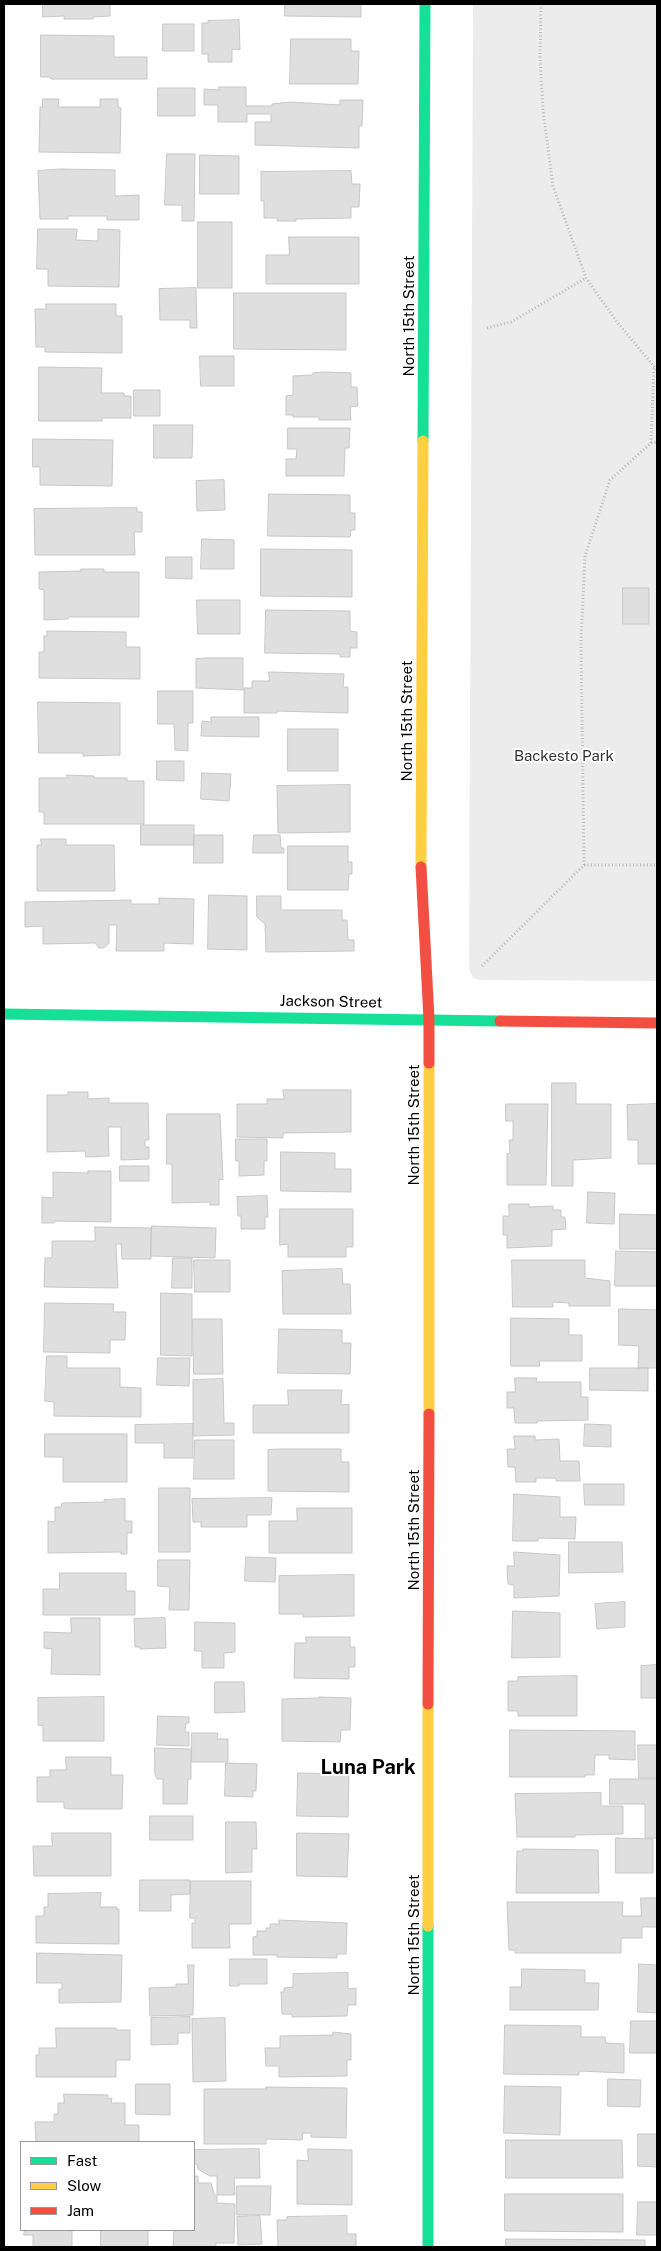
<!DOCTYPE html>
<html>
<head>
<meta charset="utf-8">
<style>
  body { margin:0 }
  #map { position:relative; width:661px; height:2251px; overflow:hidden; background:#fff; font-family:"Public Sans",sans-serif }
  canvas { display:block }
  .frame { position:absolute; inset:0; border:5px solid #000; pointer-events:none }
  .legend { position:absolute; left:20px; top:2141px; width:175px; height:90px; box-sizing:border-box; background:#fff; border:1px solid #999; margin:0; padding:6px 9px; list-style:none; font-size:15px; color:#000 }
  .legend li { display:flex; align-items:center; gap:10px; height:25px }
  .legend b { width:25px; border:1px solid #999 }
</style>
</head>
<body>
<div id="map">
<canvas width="661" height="2251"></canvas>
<div class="frame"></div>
<ul class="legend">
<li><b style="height:6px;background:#16e098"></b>Fast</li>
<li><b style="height:6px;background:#ffcf43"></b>Slow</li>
<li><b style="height:6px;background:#f24e42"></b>Jam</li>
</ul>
</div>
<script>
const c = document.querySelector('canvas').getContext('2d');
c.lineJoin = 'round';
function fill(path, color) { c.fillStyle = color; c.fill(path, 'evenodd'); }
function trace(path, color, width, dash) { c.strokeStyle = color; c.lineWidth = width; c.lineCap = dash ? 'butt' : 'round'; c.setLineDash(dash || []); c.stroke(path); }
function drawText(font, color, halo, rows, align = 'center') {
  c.font = font + ' "Public Sans",sans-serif'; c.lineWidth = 4; c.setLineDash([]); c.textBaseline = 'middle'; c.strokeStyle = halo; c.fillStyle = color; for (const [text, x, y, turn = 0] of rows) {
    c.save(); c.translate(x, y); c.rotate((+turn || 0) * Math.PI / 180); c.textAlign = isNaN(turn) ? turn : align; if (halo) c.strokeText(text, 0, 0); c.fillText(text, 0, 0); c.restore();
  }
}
fill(new Path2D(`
  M 473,4 L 657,4 L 657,981 L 478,980 L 473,978 L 469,969 Z`), '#ececec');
const building = new Path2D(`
  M 43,4 L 110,4 L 110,16 L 93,17 L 93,19 L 64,19 L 64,16 L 43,17 Z
  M 285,4 L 361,4 L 361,17 L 285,16 Z
  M 239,20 L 240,50 L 232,49 L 232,62 L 208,62 L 208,54 L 202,54 L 202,23 L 208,23 L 208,21 Z
  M 163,24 L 194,24 L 194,51 L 163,51 Z
  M 41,35 L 114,36 L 114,57 L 147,57 L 147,79 L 51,79 L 50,77 L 41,77 Z
  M 291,39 L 351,39 L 351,51 L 359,51 L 358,84 L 290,84 Z
  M 219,87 L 246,87 L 246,106 L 272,106 L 272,104 L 291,102 L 340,105 L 340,100 L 363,100 L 362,126 L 359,126 L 359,148 L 255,145 L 255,122 L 271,122 L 271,114 L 247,114 L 247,122 L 218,122 L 218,105 L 204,105 L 204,89 L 219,90 Z
  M 158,88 L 195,88 L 195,116 L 158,116 Z
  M 43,99 L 59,99 L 58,107 L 100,107 L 100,99 L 118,99 L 118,107 L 121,108 L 120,153 L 39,152 L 40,107 L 42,107 Z
  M 167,154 L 195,154 L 194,221 L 182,221 L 182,205 L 165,205 Z
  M 200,155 L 239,156 L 239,194 L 200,194 Z
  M 60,169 L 115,170 L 115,196 L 139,195 L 139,220 L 107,220 L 107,216 L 68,216 L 68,219 L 40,219 L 38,171 Z
  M 351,171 L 352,184 L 360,184 L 359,207 L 351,207 L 351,218 L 296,219 L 296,221 L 277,221 L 277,218 L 264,218 L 264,201 L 261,201 L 261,172 Z
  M 198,222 L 232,222 L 232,288 L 198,288 Z
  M 38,229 L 77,229 L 76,240 L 98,241 L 98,229 L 120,230 L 119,287 L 48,286 L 48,269 L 37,269 Z
  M 289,237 L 359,237 L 359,284 L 266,284 L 266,255 L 289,255 Z
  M 196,288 L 197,328 L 190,328 L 190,320 L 160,320 L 159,289 Z
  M 234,293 L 346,293 L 346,350 L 234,349 Z
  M 46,304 L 116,304 L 116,316 L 122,316 L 122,353 L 45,352 L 45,347 L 36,347 L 35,309 L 46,309 Z
  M 200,356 L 234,356 L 234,386 L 201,386 Z
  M 39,367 L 102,368 L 101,393 L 124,393 L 124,396 L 131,396 L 131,418 L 102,418 L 102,421 L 39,421 Z
  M 326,372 L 351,373 L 351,387 L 357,387 L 358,406 L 350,407 L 351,420 L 319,420 L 319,417 L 293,417 L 293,415 L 286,415 L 286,396 L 293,395 L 293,376 L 312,375 L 313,373 Z
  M 134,390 L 160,390 L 160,416 L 134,416 Z
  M 154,425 L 193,425 L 192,458 L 154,458 Z
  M 288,428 L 350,428 L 349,448 L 345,448 L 344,476 L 286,476 L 286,459 L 296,459 L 297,449 L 288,449 Z
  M 33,439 L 113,440 L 112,486 L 40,485 L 40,467 L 33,467 Z
  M 224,480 L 225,510 L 197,511 L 196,481 Z
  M 269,494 L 350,495 L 350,513 L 355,513 L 355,530 L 351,530 L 350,537 L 268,536 Z
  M 137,508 L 137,512 L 142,512 L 142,532 L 134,532 L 135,555 L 35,555 L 34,509 Z
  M 202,539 L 234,540 L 234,569 L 201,569 Z
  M 261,549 L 352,550 L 352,597 L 261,596 Z
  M 166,557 L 192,557 L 192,579 L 166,578 Z
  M 81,569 L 104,569 L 104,572 L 139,572 L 139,617 L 69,617 L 68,619 L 44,620 L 44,590 L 39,589 L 39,572 L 81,571 Z
  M 623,588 L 649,588 L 649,624 L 623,624 Z
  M 197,600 L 240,600 L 240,634 L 198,634 Z
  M 266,610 L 350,611 L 350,631 L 357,632 L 357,648 L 350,648 L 350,657 L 340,657 L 340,654 L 265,653 Z
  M 47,631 L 126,632 L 126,647 L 140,647 L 140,679 L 39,678 L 39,652 L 44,652 L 44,636 L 47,636 Z
  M 205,658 L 243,658 L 243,690 L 196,688 L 196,659 Z
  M 269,672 L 344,674 L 343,687 L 348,687 L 348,713 L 277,711 L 277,713 L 244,713 L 244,688 L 252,688 L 252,681 L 269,681 Z
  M 158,691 L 193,691 L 193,723 L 188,723 L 188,751 L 175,750 L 174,724 L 158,724 Z
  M 38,702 L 120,703 L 120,755 L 83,756 L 83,753 L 39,753 Z
  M 211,717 L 259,717 L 259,737 L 201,736 L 202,721 L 211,722 Z
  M 288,729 L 338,729 L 338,771 L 288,771 Z
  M 157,761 L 184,761 L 184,781 L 157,780 Z
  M 202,773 L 231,774 L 229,801 L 201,799 Z
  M 67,775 L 94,776 L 94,778 L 127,778 L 127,781 L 144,781 L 144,824 L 44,824 L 44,812 L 39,812 L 39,778 L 67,778 Z
  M 350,785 L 350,832 L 278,833 L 277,786 Z
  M 141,825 L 194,825 L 194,845 L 141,845 Z
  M 194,835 L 223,835 L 223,863 L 194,863 Z
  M 254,835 L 280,835 L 281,848 L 284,848 L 284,853 L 253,853 Z
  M 41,839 L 66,839 L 66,845 L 114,845 L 115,891 L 37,891 L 37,845 L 41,845 Z
  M 288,846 L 348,846 L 348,862 L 352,862 L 352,874 L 349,874 L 348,890 L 288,890 Z
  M 209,895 L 247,896 L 247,950 L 208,949 Z
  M 257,896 L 281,896 L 281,910 L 342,910 L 342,920 L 347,920 L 348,940 L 354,940 L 354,951 L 266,952 L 265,924 L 257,917 Z
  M 159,898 L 194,899 L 193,944 L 164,943 L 164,951 L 116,951 L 117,925 L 109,925 L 109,943 L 104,948 L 99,948 L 95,943 L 43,944 L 43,926 L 25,927 L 25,902 L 131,900 L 131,904 L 159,904 Z
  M 552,1083 L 576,1083 L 576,1104 L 611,1104 L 611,1158 L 573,1160 L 573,1186 L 552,1186 Z
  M 283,1090 L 351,1090 L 351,1132 L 283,1133 L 283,1138 L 237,1137 L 237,1104 L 267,1104 L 267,1099 L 284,1099 Z
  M 68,1092 L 88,1092 L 88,1099 L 109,1098 L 109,1103 L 148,1103 L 149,1140 L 145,1140 L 145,1147 L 149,1147 L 149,1159 L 121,1160 L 121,1127 L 108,1127 L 109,1156 L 86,1157 L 85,1151 L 47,1152 L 47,1095 L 68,1095 Z
  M 506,1104 L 548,1104 L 546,1185 L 507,1185 L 507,1154 L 510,1153 L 509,1140 L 513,1140 L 513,1121 L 506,1121 Z
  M 657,1104 L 657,1164 L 638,1164 L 638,1140 L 628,1140 L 627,1105 Z
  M 167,1114 L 220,1114 L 223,1180 L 219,1179 L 219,1205 L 210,1205 L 210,1202 L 172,1203 L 172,1164 L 167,1164 Z
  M 236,1139 L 267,1139 L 267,1161 L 264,1161 L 264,1175 L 239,1176 L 239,1161 L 236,1161 Z
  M 281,1152 L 335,1153 L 335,1169 L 351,1169 L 351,1192 L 281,1191 Z
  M 120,1166 L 149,1166 L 149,1181 L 120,1181 Z
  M 88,1171 L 111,1171 L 111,1222 L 54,1221 L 54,1223 L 42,1223 L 42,1197 L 53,1198 L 53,1172 L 88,1173 Z
  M 588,1192 L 615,1193 L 614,1224 L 587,1223 Z
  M 267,1196 L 268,1217 L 265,1217 L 265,1229 L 241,1229 L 241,1216 L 238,1216 L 237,1197 Z
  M 509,1204 L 529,1204 L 529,1207 L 553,1206 L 553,1210 L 561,1210 L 561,1217 L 565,1217 L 566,1229 L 552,1230 L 552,1246 L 507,1248 L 507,1235 L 503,1235 L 503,1216 L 509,1216 Z
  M 280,1209 L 353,1209 L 353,1247 L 346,1247 L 346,1257 L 288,1257 L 288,1244 L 280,1245 Z
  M 620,1214 L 657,1215 L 657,1249 L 620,1249 Z
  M 152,1226 L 216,1228 L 215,1258 L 151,1256 Z
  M 95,1227 L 151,1228 L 151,1259 L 122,1259 L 121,1244 L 116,1244 L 118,1288 L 44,1287 L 45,1258 L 52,1258 L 52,1241 L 95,1241 Z
  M 616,1251 L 657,1252 L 657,1286 L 615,1286 Z
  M 173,1258 L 192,1258 L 192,1288 L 172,1288 Z
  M 194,1260 L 230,1260 L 230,1292 L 195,1292 Z
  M 512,1260 L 585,1260 L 585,1278 L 610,1281 L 610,1306 L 569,1306 L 569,1303 L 553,1302 L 553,1307 L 513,1307 Z
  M 342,1269 L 343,1284 L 350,1284 L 351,1314 L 283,1314 L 282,1271 Z
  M 161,1293 L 192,1294 L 192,1356 L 161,1355 Z
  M 45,1303 L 114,1304 L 113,1312 L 126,1312 L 125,1340 L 110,1340 L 110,1353 L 44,1352 Z
  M 619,1309 L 657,1310 L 657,1368 L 638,1368 L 639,1346 L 619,1345 Z
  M 511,1318 L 569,1319 L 569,1335 L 582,1335 L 582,1361 L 539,1361 L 540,1366 L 511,1366 Z
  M 193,1319 L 222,1319 L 223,1374 L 194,1374 Z
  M 279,1329 L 342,1330 L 342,1343 L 351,1343 L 350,1374 L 278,1373 Z
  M 47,1356 L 67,1356 L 67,1368 L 120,1368 L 120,1387 L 141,1388 L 141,1417 L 54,1416 L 54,1402 L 45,1401 Z
  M 158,1358 L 190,1358 L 189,1386 L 157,1385 Z
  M 590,1368 L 648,1368 L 648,1391 L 590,1390 Z
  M 515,1378 L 537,1378 L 536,1382 L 581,1382 L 581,1397 L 588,1397 L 588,1420 L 537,1421 L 537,1423 L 515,1423 L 514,1408 L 507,1408 L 507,1392 L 515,1392 Z
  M 223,1379 L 224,1423 L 234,1423 L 234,1435 L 193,1436 L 193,1380 Z
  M 288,1390 L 342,1390 L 341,1405 L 349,1404 L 349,1433 L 253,1433 L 253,1405 L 288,1405 Z
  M 193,1424 L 193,1458 L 164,1458 L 164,1443 L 135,1443 L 135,1425 Z
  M 585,1424 L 611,1425 L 611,1447 L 584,1446 Z
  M 45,1434 L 127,1434 L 127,1482 L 63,1482 L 63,1457 L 45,1457 Z
  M 514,1436 L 535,1436 L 535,1440 L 559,1439 L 560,1461 L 579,1461 L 580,1481 L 556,1481 L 556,1478 L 536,1478 L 536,1482 L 516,1482 L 515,1467 L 508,1467 L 507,1449 L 515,1449 Z
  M 195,1440 L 234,1440 L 234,1479 L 194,1479 Z
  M 278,1449 L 341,1449 L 341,1462 L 349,1462 L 349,1492 L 268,1491 L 268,1450 Z
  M 584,1484 L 624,1484 L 624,1505 L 585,1505 Z
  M 159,1488 L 190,1488 L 190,1552 L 159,1552 Z
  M 514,1494 L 560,1497 L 560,1517 L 576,1517 L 575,1539 L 538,1538 L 538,1541 L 513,1541 Z
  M 272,1498 L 271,1515 L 247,1515 L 247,1527 L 201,1527 L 201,1522 L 193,1522 L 192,1499 Z
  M 125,1499 L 125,1521 L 132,1521 L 132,1533 L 127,1533 L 127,1554 L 121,1554 L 121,1552 L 48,1553 L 48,1521 L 55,1522 L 55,1507 L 61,1507 L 62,1503 L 104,1502 L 104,1500 Z
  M 297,1508 L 352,1508 L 352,1553 L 269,1553 L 269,1521 L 297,1521 Z
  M 569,1542 L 622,1542 L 623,1572 L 569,1573 Z
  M 514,1552 L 560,1555 L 559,1596 L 514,1598 L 514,1585 L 508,1584 L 507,1566 L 514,1566 Z
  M 246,1557 L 276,1558 L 275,1582 L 245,1581 Z
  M 158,1560 L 190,1560 L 189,1610 L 169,1610 L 170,1587 L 158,1586 Z
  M 60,1573 L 126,1573 L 126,1591 L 135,1591 L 135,1615 L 43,1615 L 43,1589 L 59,1589 Z
  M 354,1575 L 354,1616 L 303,1617 L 303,1614 L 279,1614 L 279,1576 Z
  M 625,1602 L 625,1627 L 597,1629 L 595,1604 Z
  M 513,1611 L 560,1613 L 560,1657 L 512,1658 Z
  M 71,1618 L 100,1618 L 100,1675 L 51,1674 L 52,1649 L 44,1648 L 44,1632 L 71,1633 Z
  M 165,1618 L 166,1648 L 140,1649 L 140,1647 L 135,1647 L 134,1619 Z
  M 195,1622 L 235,1623 L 235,1652 L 224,1653 L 224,1668 L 202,1668 L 202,1651 L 195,1651 Z
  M 306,1637 L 350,1637 L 350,1647 L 355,1647 L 355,1667 L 349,1667 L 349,1679 L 294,1678 L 295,1643 L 306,1643 Z
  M 657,1665 L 657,1698 L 641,1698 L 641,1666 Z
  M 577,1676 L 577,1716 L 518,1716 L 518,1711 L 508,1711 L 508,1681 L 518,1681 L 518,1677 Z
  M 215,1682 L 244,1682 L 245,1712 L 215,1713 Z
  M 104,1697 L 104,1741 L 43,1741 L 43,1726 L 38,1725 L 38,1698 Z
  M 319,1697 L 351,1698 L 350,1730 L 341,1730 L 340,1742 L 282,1741 L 282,1699 L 319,1698 Z
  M 158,1716 L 189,1717 L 189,1723 L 186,1723 L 185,1732 L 189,1732 L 189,1746 L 157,1745 Z
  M 510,1730 L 635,1731 L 635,1760 L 609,1759 L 609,1755 L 595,1755 L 594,1775 L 585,1775 L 585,1777 L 510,1777 Z
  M 192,1733 L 218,1733 L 217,1739 L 228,1739 L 228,1762 L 192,1762 Z
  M 638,1745 L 657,1745 L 657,1778 L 639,1778 Z
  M 155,1748 L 191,1749 L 191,1779 L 188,1779 L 187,1804 L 163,1804 L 163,1779 L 157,1779 L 155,1774 Z
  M 66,1757 L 111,1757 L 111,1775 L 123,1775 L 122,1809 L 69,1809 L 64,1808 L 64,1802 L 37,1802 L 37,1777 L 50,1777 L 50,1770 L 66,1770 Z
  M 226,1763 L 257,1764 L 256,1791 L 253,1791 L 253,1797 L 225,1796 Z
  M 298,1773 L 349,1774 L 348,1817 L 297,1816 Z
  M 610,1779 L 657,1779 L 657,1838 L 645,1838 L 645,1804 L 610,1804 Z
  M 601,1793 L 601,1806 L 623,1806 L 623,1834 L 575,1835 L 575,1837 L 517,1837 L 515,1794 Z
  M 150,1816 L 193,1816 L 193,1840 L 150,1840 Z
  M 226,1822 L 256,1822 L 257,1849 L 252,1849 L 252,1872 L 226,1873 Z
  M 52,1833 L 111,1833 L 111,1876 L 34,1876 L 33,1846 L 52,1846 Z
  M 297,1833 L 349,1834 L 347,1877 L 297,1876 Z
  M 616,1838 L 653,1839 L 653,1873 L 616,1873 Z
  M 523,1849 L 598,1850 L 599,1893 L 516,1893 L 517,1851 L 523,1851 Z
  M 140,1880 L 190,1880 L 190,1894 L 171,1895 L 171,1911 L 140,1911 Z
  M 191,1881 L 251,1881 L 251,1924 L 229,1924 L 230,1948 L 192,1948 L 192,1923 L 195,1923 L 195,1918 L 190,1918 Z
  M 101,1893 L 100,1907 L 117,1907 L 116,1909 L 119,1909 L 119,1944 L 36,1943 L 36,1916 L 44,1916 L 44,1907 L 48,1907 L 48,1894 Z
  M 641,1898 L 657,1898 L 657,1927 L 642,1927 L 642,1938 L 621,1938 L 621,1953 L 515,1953 L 515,1950 L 509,1950 L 507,1902 L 623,1902 L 622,1916 L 641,1916 Z
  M 279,1920 L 347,1923 L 346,1954 L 337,1954 L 337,1958 L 277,1957 L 277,1955 L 253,1955 L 253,1937 L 257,1936 L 257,1931 L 266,1931 L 266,1928 L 270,1928 L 270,1924 L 279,1924 Z
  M 37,1953 L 122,1955 L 121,2002 L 59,2003 L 59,1989 L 62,1989 L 62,1983 L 37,1983 Z
  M 230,1959 L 267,1959 L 267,1984 L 239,1984 L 239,1986 L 230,1986 Z
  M 639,1964 L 657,1965 L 657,2013 L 638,2012 Z
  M 188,1965 L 194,1965 L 193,2015 L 150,2016 L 149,1988 L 176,1987 L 176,1984 L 188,1984 Z
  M 522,1969 L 585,1970 L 585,1983 L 599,1983 L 598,2010 L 510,2010 L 510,1987 L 521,1987 Z
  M 348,1973 L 348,1989 L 356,1988 L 356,2005 L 348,2005 L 347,2016 L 292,2017 L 292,2014 L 282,2014 L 281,1992 L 284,1992 L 284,1988 L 293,1987 L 293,1974 Z
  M 190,2017 L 190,2033 L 178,2033 L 178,2044 L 151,2045 L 151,2018 Z
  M 225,2018 L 226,2081 L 193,2082 L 192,2019 Z
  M 631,2021 L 657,2021 L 657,2053 L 630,2053 Z
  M 505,2025 L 581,2026 L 581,2037 L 605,2037 L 606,2043 L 624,2044 L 624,2073 L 579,2071 L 579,2075 L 504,2074 Z
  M 56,2028 L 116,2028 L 116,2030 L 130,2030 L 130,2060 L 116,2060 L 116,2077 L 36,2077 L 36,2055 L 39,2055 L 39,2048 L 56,2048 Z
  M 333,2032 L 351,2034 L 351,2060 L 347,2060 L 347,2076 L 279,2077 L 279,2066 L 266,2066 L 265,2048 L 280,2048 L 280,2036 L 333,2035 Z
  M 608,2079 L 641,2080 L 640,2107 L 608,2106 Z
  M 136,2084 L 170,2084 L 170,2115 L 136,2114 Z
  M 505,2086 L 561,2087 L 560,2135 L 504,2133 Z
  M 266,2087 L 347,2088 L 346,2138 L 311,2137 L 311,2133 L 303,2133 L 302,2140 L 266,2139 L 266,2144 L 204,2144 L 204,2089 L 266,2089 Z
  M 64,2094 L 108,2095 L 108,2099 L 112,2098 L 111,2103 L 125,2103 L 125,2125 L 139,2125 L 139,2142 L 36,2142 L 35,2122 L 54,2122 L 54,2114 L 58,2114 L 58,2103 L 64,2103 Z
  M 638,2134 L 657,2134 L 657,2167 L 638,2166 Z
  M 506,2140 L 622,2140 L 623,2178 L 506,2178 Z
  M 259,2149 L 260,2178 L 234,2178 L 235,2195 L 217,2195 L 217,2176 L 210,2176 L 203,2172 L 198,2169 L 197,2164 L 194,2164 L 194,2150 Z
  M 308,2149 L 352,2150 L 352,2205 L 297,2204 L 297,2160 L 308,2161 Z
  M 194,2176 L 198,2176 L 198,2183 L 211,2183 L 214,2194 L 217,2196 L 217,2203 L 235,2204 L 234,2243 L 216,2243 L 216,2247 L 173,2247 L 174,2230 L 194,2230 Z
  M 237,2186 L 271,2186 L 270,2215 L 237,2215 Z
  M 505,2194 L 623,2194 L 623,2232 L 505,2231 Z
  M 638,2202 L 657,2202 L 657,2235 L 637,2235 Z
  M 260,2216 L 262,2244 L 238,2245 L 237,2217 Z
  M 347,2216 L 347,2234 L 356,2234 L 356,2247 L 278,2247 L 277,2220 L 287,2220 L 287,2217 Z
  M 25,2230 L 72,2230 L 72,2247 L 33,2247 L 33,2235 L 24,2235 Z
  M 101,2230 L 148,2230 L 148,2247 L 101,2247 Z
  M 506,2239 L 645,2240 L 645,2247 L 506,2247 Z`);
fill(building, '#dfdfdf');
trace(building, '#c7c7c7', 1);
trace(new Path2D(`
  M 541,4 L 540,57 L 543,110 L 553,186 L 586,278 L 617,322 L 657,370
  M 487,328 L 511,322 L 586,278
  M 651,443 L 654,367
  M 584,865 L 657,865
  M 482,966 L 584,865 L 581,640 L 585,556 L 610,480 L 651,443 L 657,442`), '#b9b9b9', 3, [1, 2.5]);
trace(new Path2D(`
  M 423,441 L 425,4
  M 4,1014 L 500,1021
  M 428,2247 L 428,1926`), '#16e098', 11);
trace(new Path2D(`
  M 421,867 L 423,441
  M 429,1414 L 429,1063
  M 428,1926 L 428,1704`), '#ffcf43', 11);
trace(new Path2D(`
  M 421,867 L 429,1019 L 429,1063
  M 500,1021 L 657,1023
  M 428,1704 L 429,1414`), '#f24e42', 11);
drawText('15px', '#000', '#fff', [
  ["North 15th Street",409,316,-90],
  ["North 15th Street",407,721,-90],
  ["Jackson Street",331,1002,1],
  ["North 15th Street",414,1125,-90],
  ["North 15th Street",414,1530,-90],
  ["North 15th Street",414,1935,-90]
]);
drawText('15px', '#333', '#fff', [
  ["Backesto Park",564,756]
]);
drawText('bold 20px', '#000', '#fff', [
  ["Luna Park",368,1768]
]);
</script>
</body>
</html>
